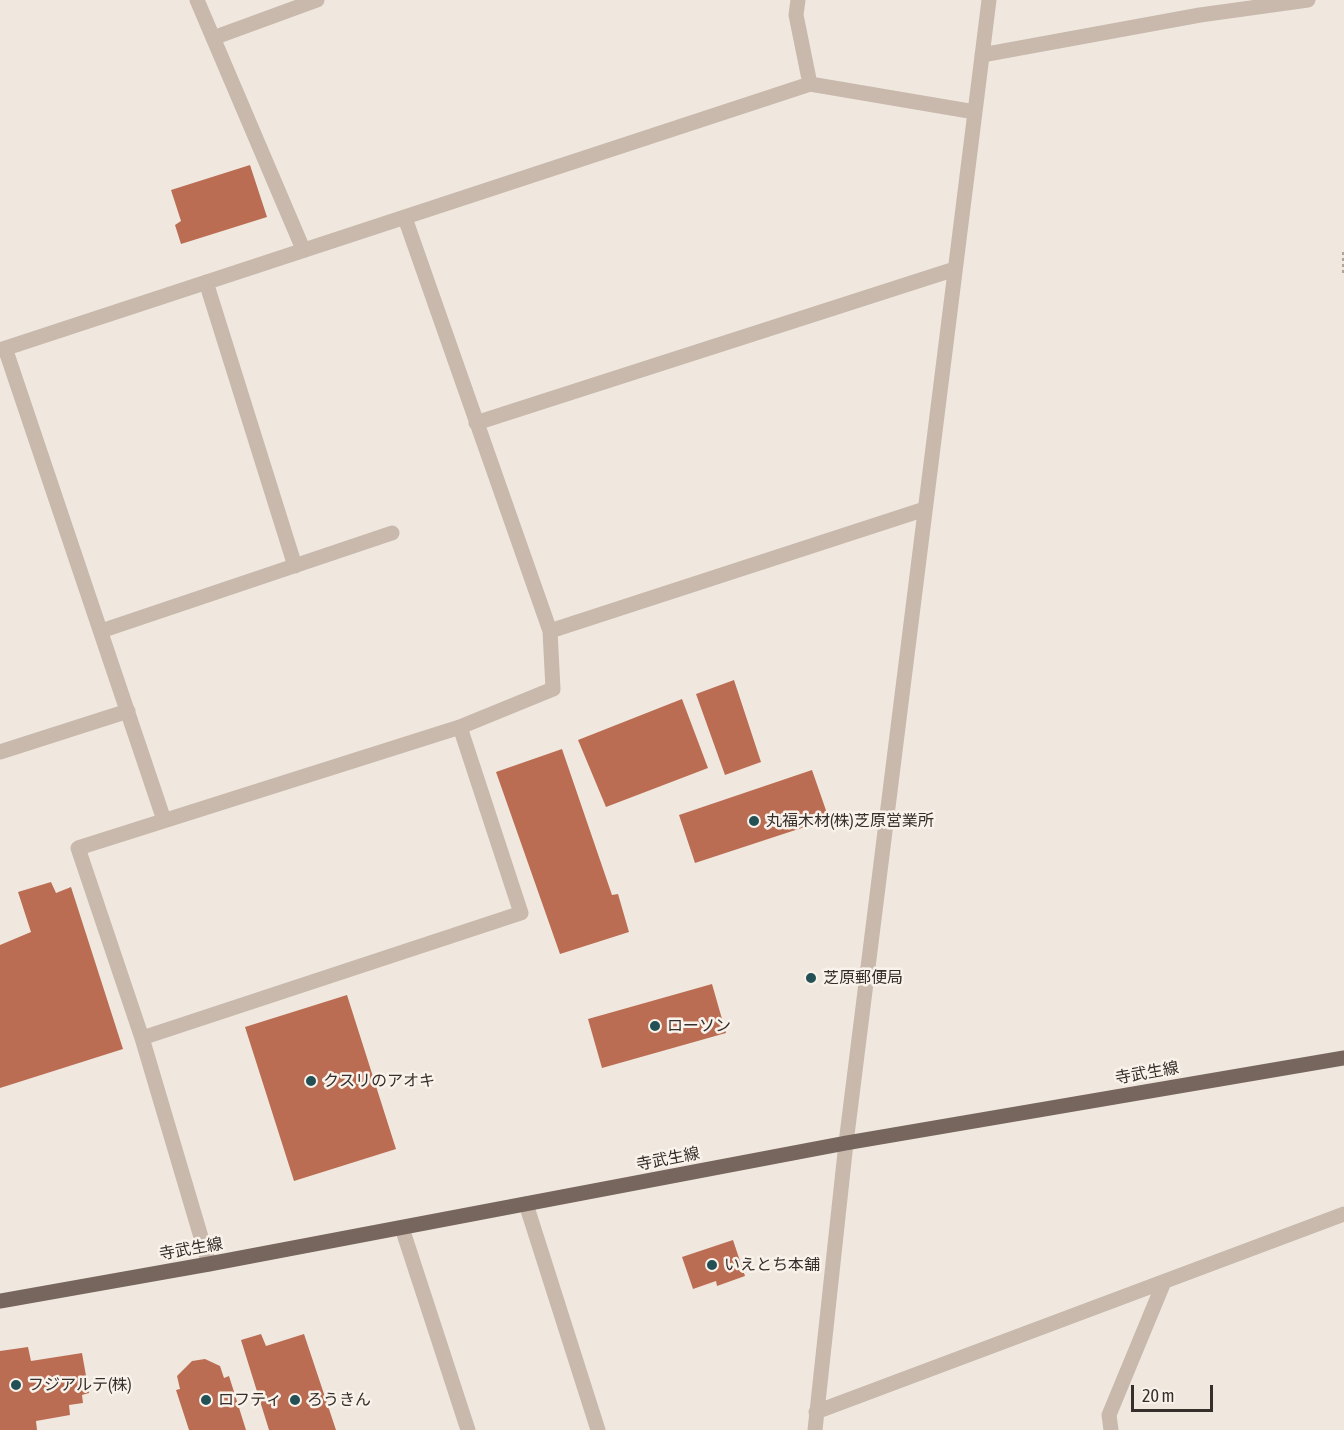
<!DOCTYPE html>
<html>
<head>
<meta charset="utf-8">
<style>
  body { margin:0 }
  #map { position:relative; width:1344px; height:1430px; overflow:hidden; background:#f0e8df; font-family:"Asap Condensed",sans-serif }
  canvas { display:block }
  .scale { position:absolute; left:1131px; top:1385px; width:82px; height:27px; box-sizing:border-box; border:3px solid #362e2a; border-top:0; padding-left:8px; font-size:18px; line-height:21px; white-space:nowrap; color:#362e2a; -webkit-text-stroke:4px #f8f2eb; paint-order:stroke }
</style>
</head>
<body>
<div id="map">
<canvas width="1344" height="1430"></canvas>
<div class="scale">20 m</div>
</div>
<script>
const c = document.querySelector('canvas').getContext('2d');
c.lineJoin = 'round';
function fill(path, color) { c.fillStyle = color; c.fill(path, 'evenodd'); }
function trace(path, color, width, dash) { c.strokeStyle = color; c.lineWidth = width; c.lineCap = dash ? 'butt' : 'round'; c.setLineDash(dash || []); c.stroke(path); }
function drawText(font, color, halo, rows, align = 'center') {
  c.font = font + ' "Asap Condensed","Noto Sans JP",sans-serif'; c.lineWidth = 5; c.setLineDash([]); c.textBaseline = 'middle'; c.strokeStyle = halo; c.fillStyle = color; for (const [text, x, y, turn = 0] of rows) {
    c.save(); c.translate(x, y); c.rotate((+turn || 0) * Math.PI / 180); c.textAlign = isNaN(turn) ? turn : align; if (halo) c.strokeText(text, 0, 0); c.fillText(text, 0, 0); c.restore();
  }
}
fill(new Path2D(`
  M 250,165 L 267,217 L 181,244 L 175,225 L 181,221 L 171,190 Z
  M 734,680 L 761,762 L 725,775 L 696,694 Z
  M 682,699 L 708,768 L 606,807 L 578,740 Z
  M 562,749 L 612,895 L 618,894 L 629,932 L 560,954 L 496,772 Z
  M 812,770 L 829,819 L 695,863 L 679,815 Z
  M 51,882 L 56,893 L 71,887 L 123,1049 L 0,1088 L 0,945 L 31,932 L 18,892 Z
  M 712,984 L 726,1033 L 602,1068 L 588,1019 Z
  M 347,995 L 396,1149 L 294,1181 L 245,1027 Z
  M 733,1240 L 745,1276 L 717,1286 L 716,1281 L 693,1289 L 682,1257 Z
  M 261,1334 L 266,1346 L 304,1334 L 336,1430 L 269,1430 L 241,1340 Z
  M 28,1347 L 31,1361 L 82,1353 L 89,1393 L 82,1395 L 83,1403 L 69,1405 L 70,1415 L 36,1421 L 37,1430 L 0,1430 L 0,1351 Z
  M 205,1359 L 220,1366 L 224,1378 L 229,1376 L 246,1430 L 189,1430 L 176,1390 L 180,1389 L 177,1376 L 192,1361 Z`), '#bb6d53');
trace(new Path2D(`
  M 1344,252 L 1344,276`), '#b3a396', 4, [3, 3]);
trace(new Path2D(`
  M 197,0 L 303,249
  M 798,0 L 796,15 L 810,84
  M 213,38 L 317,0
  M 982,55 L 1200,15 L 1308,0
  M 206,282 L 295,566
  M 5,348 L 164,820
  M 0,350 L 810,84 L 975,112
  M 476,423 L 955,269
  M 101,631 L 392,533
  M 550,631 L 925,509
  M 0,752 L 128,711
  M 142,1038 L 521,913 L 460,727
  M 526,1204 L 598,1430
  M 402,1228 L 468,1430
  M 209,1264 L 142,1038 L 78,848 L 460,727 L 553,689 L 550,631 L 405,218
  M 816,1412 L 1344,1214
  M 815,1430 L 846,1143 L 989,0
  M 1111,1430 L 1109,1415 L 1164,1282`), '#c8b9ac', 15);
trace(new Path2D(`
  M 0,1301 L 209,1264 L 846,1143 L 1344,1058`), '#77665d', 15);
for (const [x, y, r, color] of [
  [754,821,6,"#235054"],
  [811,978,6,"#235054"],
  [655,1026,6,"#235054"],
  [311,1081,6,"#235054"],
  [712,1265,6,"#235054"],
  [16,1385,6,"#235054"],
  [206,1400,6,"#235054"],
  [295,1400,6,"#235054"]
]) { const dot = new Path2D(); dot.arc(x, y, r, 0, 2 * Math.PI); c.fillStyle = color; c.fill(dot); trace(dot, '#f8f2eb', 2); }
drawText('16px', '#362e2a', '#f8f2eb', [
  ["丸福木材(株)芝原営業所",766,821],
  ["芝原郵便局",823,978],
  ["ローソン",667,1026],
  ["クスリのアオキ",323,1081],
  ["いえとち本舗",724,1265],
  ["フジアルテ(株)",28,1385],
  ["ロフティ",218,1400],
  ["ろうきん",307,1400]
], 'left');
drawText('16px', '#362e2a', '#f8f2eb', [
  ["寺武生線",1147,1073,-10],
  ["寺武生線",668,1159,-11],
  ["寺武生線",191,1249,-10]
]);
</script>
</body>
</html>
